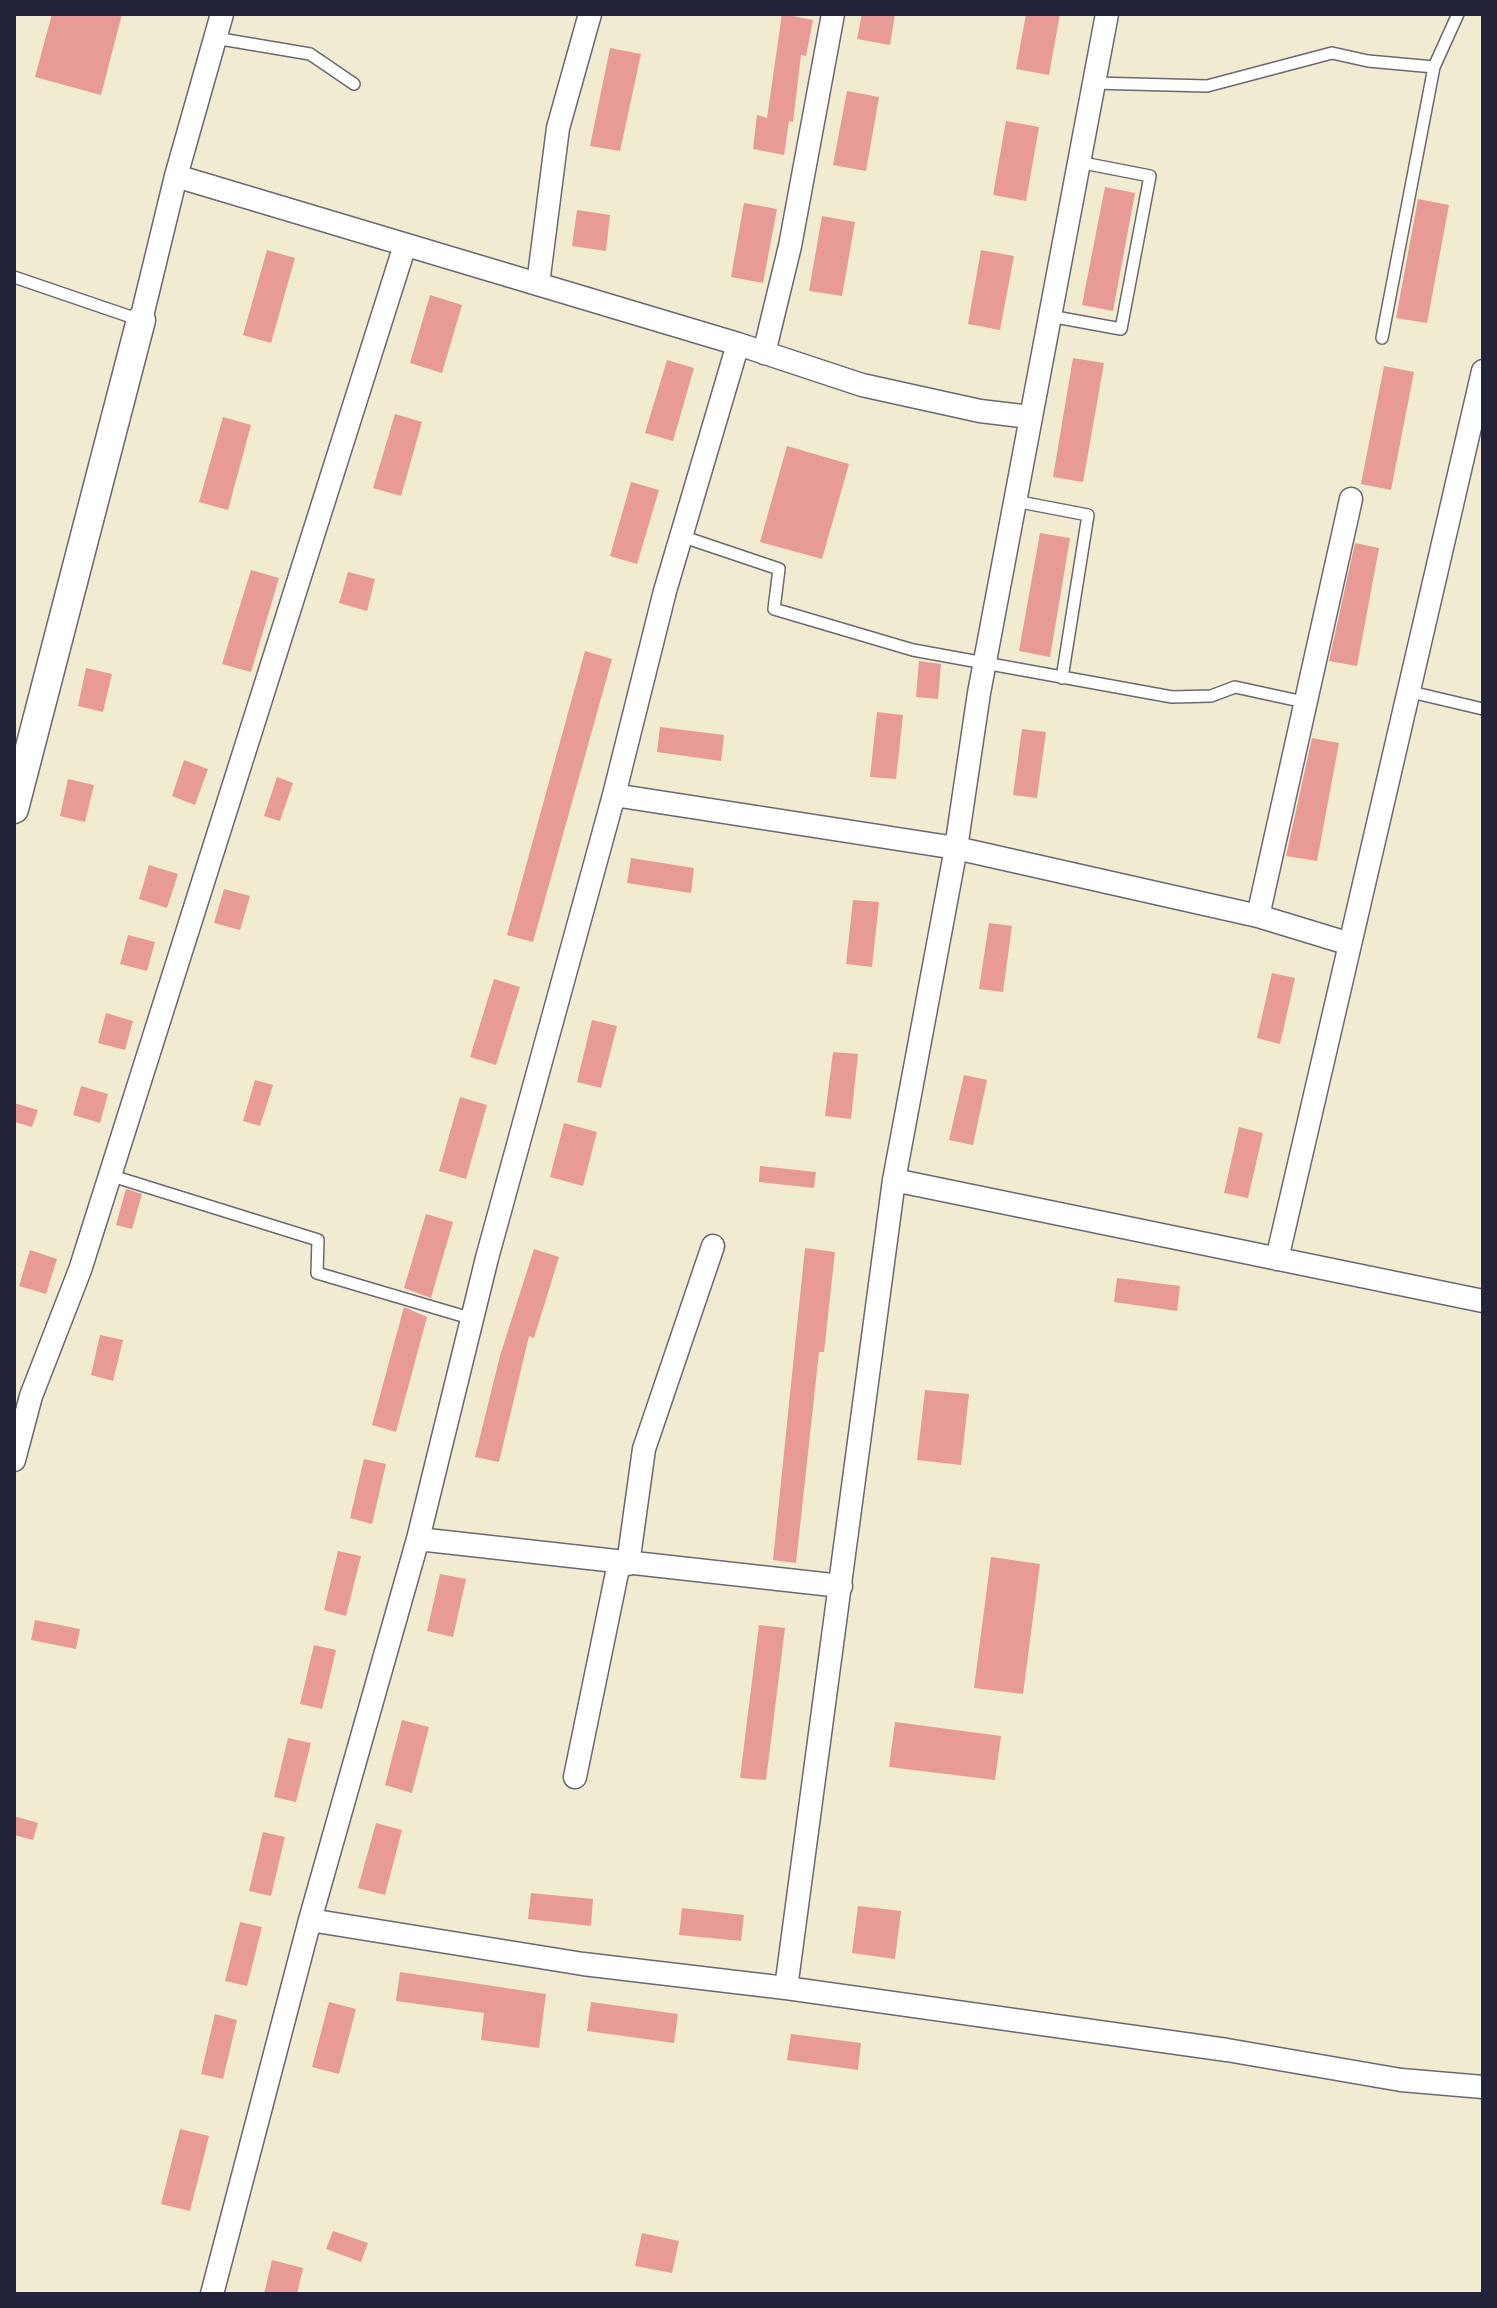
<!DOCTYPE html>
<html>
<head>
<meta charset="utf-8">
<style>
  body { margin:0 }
  #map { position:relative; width:1497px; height:2308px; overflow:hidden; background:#f1ebd1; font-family:"IM FELL French Canon",serif }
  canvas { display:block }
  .frame { position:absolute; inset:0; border:16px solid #22223b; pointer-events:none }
</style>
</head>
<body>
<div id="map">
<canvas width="1497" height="2308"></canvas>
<div class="frame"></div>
</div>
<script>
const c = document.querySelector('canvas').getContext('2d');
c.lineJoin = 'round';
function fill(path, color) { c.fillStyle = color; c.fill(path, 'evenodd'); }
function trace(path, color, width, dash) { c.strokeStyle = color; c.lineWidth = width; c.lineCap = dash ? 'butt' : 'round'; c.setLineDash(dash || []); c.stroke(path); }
fill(new Path2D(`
  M 52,14 L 122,14 L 101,95 L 35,77 Z
  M 782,14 L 813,20 L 806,56 L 801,55 L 793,122 L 789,121 L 784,155 L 753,149 L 757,115 L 767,118 Z
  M 862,14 L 895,14 L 890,45 L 857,39 Z
  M 1026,14 L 1060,14 L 1049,75 L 1016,69 Z
  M 610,48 L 641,54 L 620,151 L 590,146 Z
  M 847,91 L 879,97 L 866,171 L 833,165 Z
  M 1006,121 L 1039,127 L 1026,201 L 993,195 Z
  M 1105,187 L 1135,193 L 1113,311 L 1082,305 Z
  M 1418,199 L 1449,205 L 1427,323 L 1396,318 Z
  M 744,203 L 777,209 L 763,283 L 731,277 Z
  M 577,210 L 610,215 L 606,251 L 572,246 Z
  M 822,216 L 855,222 L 842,296 L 809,291 Z
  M 267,250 L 295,258 L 271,343 L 243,335 Z
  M 981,250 L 1014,256 L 1000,330 L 968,324 Z
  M 430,295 L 462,305 L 442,373 L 410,363 Z
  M 1073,358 L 1104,363 L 1083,482 L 1053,477 Z
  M 667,360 L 694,368 L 673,441 L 645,433 Z
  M 1384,366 L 1414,372 L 1391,490 L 1361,484 Z
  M 395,414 L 422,422 L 401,496 L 373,488 Z
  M 223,417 L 251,425 L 228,510 L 199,502 Z
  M 787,446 L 849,464 L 822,559 L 760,542 Z
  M 631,482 L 659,490 L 637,564 L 610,556 Z
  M 1040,533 L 1070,538 L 1050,657 L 1019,651 Z
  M 1355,543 L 1379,548 L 1357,666 L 1329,661 Z
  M 251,570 L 279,578 L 251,672 L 222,664 Z
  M 348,572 L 375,579 L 367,611 L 339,603 Z
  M 585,651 L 612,659 L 533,942 L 507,935 Z
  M 919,661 L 941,664 L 938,699 L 916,697 Z
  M 86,668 L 112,674 L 103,712 L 78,706 Z
  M 877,712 L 903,715 L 896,779 L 870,777 Z
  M 660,727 L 724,735 L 721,761 L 657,752 Z
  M 1022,729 L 1046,732 L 1037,798 L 1013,795 Z
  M 1312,738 L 1339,743 L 1317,861 L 1286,856 Z
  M 184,760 L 208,769 L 195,805 L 172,796 Z
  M 277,777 L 293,783 L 280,821 L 264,816 Z
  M 68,779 L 94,785 L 85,822 L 60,816 Z
  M 631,858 L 694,868 L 691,893 L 627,883 Z
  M 149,865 L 178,874 L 167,908 L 139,899 Z
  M 224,889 L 250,896 L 240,930 L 214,923 Z
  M 853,900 L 879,902 L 872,967 L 846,964 Z
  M 989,923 L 1012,926 L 1003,992 L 979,989 Z
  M 128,935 L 155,942 L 147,971 L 120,964 Z
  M 1272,973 L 1295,978 L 1280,1044 L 1257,1038 Z
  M 494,979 L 520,987 L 496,1065 L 470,1057 Z
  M 106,1013 L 133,1021 L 125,1050 L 98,1043 Z
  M 592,1020 L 617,1026 L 601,1088 L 577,1082 Z
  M 833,1052 L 858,1054 L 851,1119 L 825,1116 Z
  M 964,1075 L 987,1080 L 973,1145 L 949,1140 Z
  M 255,1080 L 273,1085 L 260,1126 L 243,1121 Z
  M 81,1086 L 108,1094 L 100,1123 L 73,1115 Z
  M 460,1097 L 487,1105 L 466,1179 L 439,1171 Z
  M 14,1103 L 38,1110 L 32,1127 L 14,1122 Z
  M 564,1123 L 597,1132 L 583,1186 L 550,1177 Z
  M 1239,1127 L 1263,1133 L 1248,1198 L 1224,1193 Z
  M 760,1166 L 816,1172 L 814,1188 L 759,1182 Z
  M 126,1189 L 142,1194 L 132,1229 L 116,1225 Z
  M 426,1214 L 453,1222 L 431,1298 L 404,1288 Z
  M 805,1248 L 835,1252 L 824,1352 L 819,1352 L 796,1563 L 773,1560 Z
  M 534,1249 L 559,1257 L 534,1338 L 529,1336 L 499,1462 L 475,1457 L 500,1356 Z
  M 30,1250 L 57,1259 L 46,1294 L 19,1286 Z
  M 1117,1278 L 1180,1286 L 1177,1311 L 1114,1302 Z
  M 404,1307 L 427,1317 L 396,1432 L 372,1425 Z
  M 100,1335 L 123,1340 L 113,1381 L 91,1375 Z
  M 925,1390 L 969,1394 L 961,1465 L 917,1460 Z
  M 364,1459 L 386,1464 L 372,1524 L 350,1518 Z
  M 338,1551 L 361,1556 L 346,1616 L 324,1610 Z
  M 991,1557 L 1040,1564 L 1023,1694 L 974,1688 Z
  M 440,1574 L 466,1579 L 453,1637 L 427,1631 Z
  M 35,1620 L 80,1629 L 76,1649 L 31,1640 Z
  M 759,1625 L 785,1628 L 766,1780 L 740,1778 Z
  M 314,1645 L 336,1650 L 322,1709 L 300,1704 Z
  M 402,1720 L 429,1727 L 412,1793 L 385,1785 Z
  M 895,1722 L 1001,1736 L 995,1780 L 889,1767 Z
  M 288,1738 L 311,1743 L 296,1802 L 274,1797 Z
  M 14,1816 L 38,1823 L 33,1840 L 14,1835 Z
  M 376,1823 L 402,1830 L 385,1895 L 358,1888 Z
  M 263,1832 L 285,1837 L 271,1896 L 249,1891 Z
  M 531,1893 L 593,1899 L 591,1926 L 528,1919 Z
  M 858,1906 L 901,1911 L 895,1959 L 852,1953 Z
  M 682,1908 L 744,1915 L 741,1941 L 679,1935 Z
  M 240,1922 L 262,1927 L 247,1986 L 225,1981 Z
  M 400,1972 L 546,1994 L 539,2048 L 481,2040 L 484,2013 L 396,2001 Z
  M 329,2002 L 356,2009 L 339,2074 L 312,2067 Z
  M 591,2002 L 678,2014 L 674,2043 L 587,2031 Z
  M 215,2014 L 237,2020 L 223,2079 L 201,2074 Z
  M 791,2034 L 861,2043 L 858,2070 L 787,2060 Z
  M 180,2129 L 209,2136 L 190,2211 L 161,2204 Z
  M 333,2231 L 368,2243 L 361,2262 L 326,2249 Z
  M 642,2233 L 679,2241 L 672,2273 L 635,2266 Z
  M 272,2260 L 303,2268 L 297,2294 L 264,2294 Z`), '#e89b96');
const service = new Path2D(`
  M 215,38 L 310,54 L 354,84
  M 1094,83 L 1207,86 L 1332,53 L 1368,61 L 1434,67
  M 14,277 L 140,320
  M 1050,316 L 1121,329 L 1150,176 L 1078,162
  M 1382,338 L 1434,67 L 1458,14
  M 1015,501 L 1088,515 L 1062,678
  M 681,536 L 779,569 L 774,609 L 913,650 L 1172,697 L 1211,696 L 1235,687 L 1304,702
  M 1411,692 L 1483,709
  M 109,1175 L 318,1240 L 317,1273 L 473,1319`);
const minor = new Path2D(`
  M 176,176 L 738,344 L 862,385 L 980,411 L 1030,417
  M 538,284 L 558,128 L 590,14
  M 141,320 L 176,176 L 222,14
  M 764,353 L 790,246 L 833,14
  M 614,795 L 956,848 L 1258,916 L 1350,944
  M 1258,916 L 1351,499
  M 894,1180 L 1483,1301
  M 1277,1259 L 1483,371
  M 14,1460 L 31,1396 L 80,1270 L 405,245
  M 418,1539 L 841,1586
  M 628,1564 L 644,1449 L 713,1246
  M 575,1777 L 619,1563
  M 310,1920 L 583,1964 L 786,1988 L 1227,2050 L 1401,2080 L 1483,2087
  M 786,1988 L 894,1180 L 956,848 L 979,693 L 1107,14
  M 212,2294 L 310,1920 L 418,1539 L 487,1258 L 614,795 L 665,591 L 738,344`);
const tertiary = new Path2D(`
  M 14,809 L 141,320`);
trace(service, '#6a6870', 14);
trace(minor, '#6a6870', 25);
trace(tertiary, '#6a6870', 31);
trace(service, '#fff', 11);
trace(minor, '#fff', 22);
trace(tertiary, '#fff', 28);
</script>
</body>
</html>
